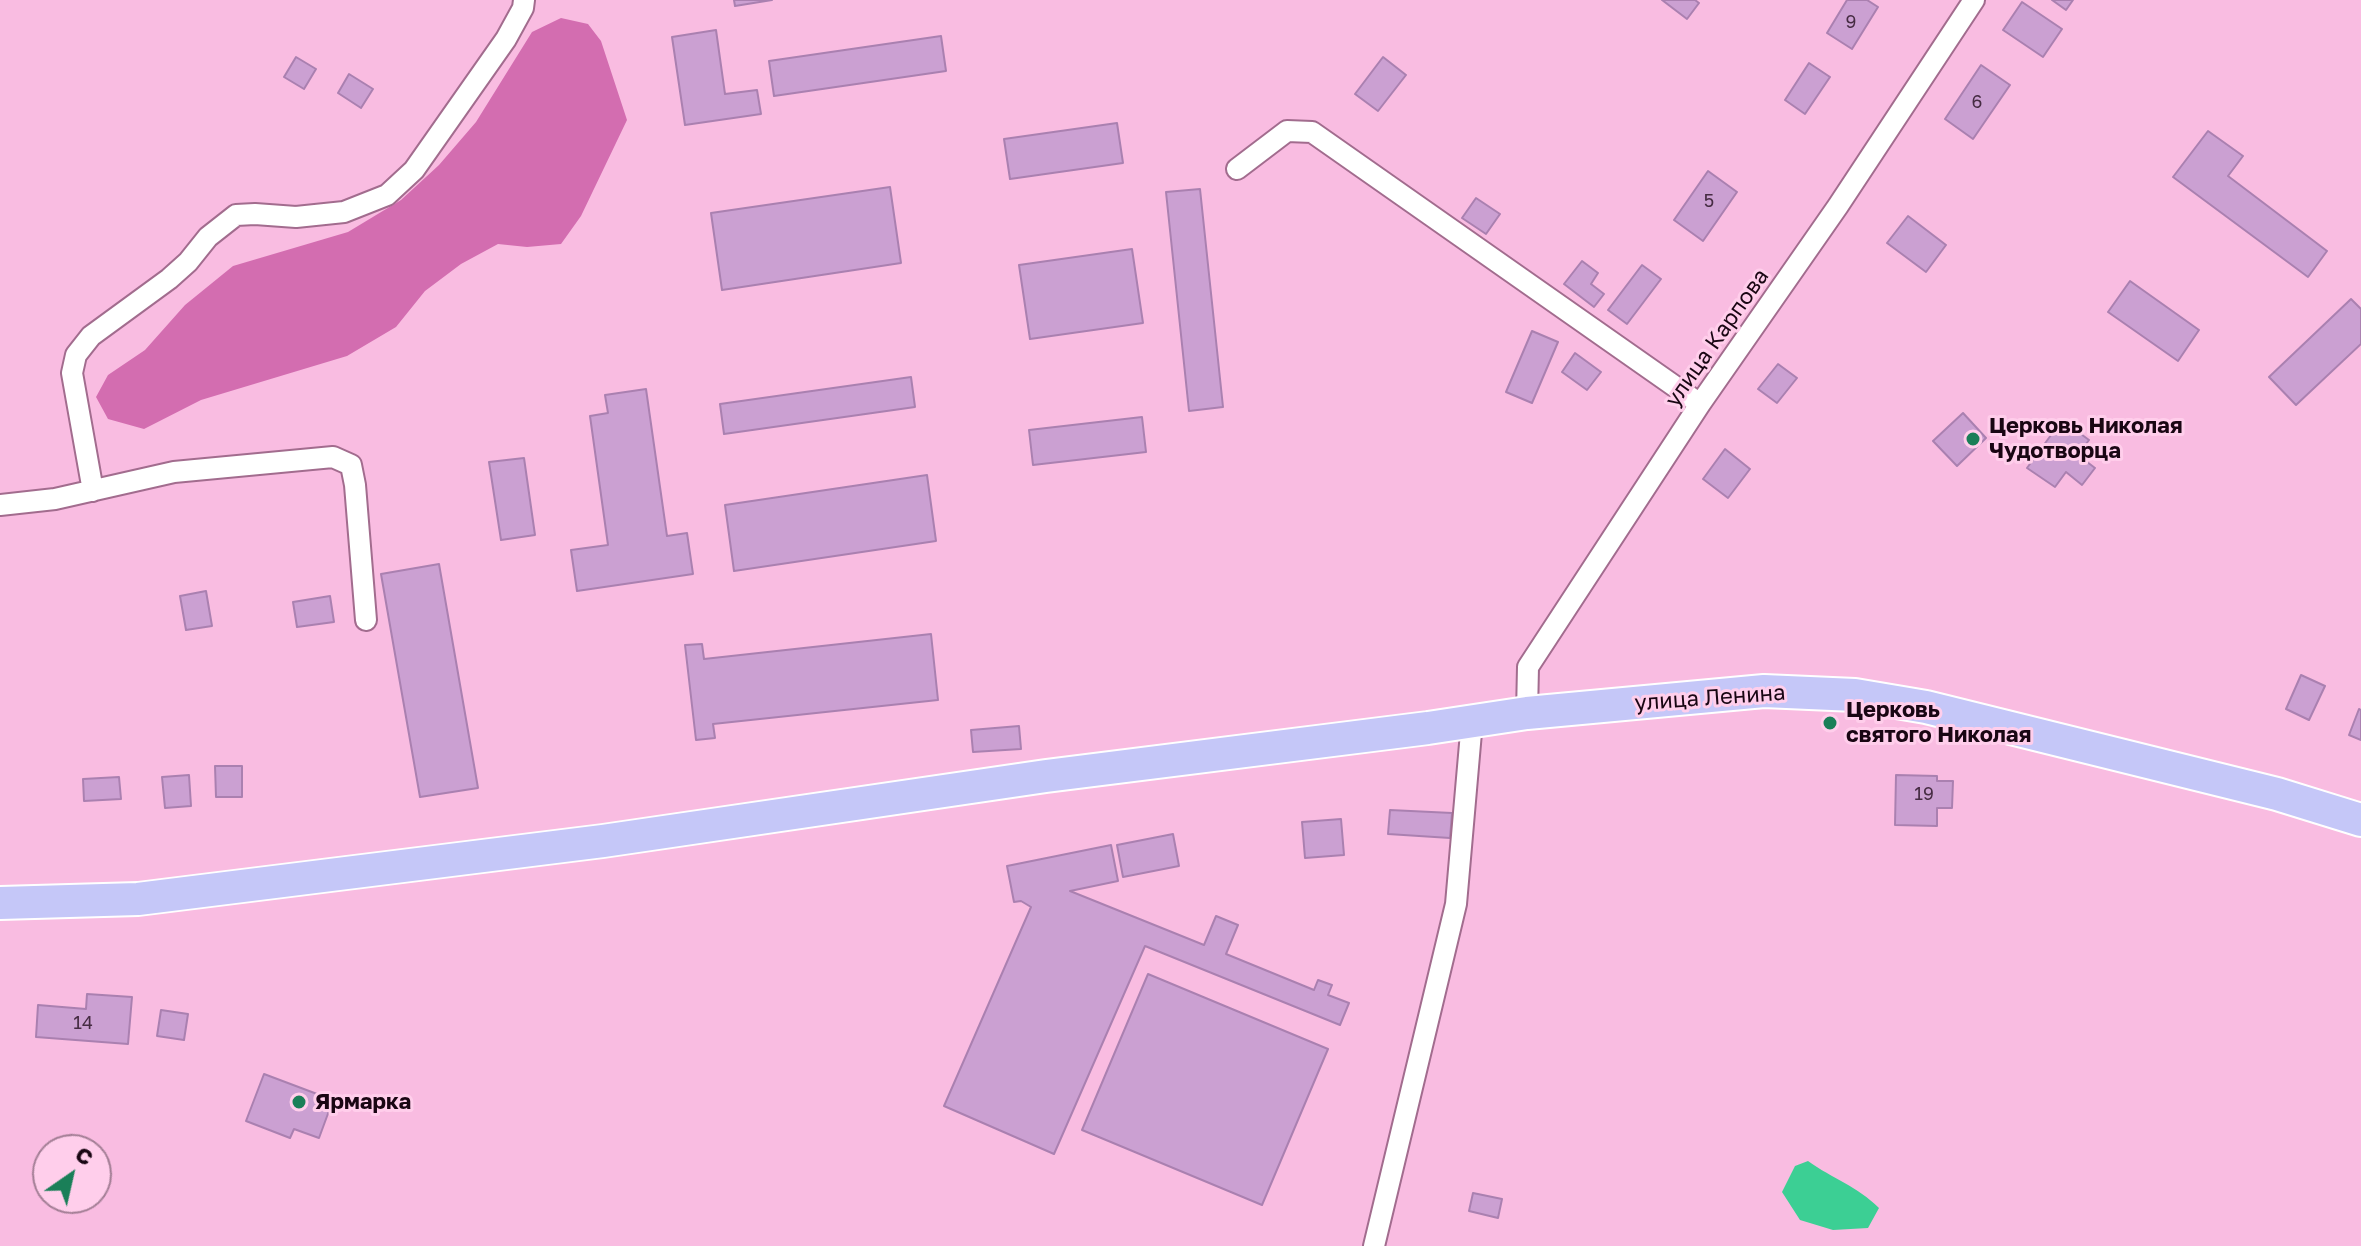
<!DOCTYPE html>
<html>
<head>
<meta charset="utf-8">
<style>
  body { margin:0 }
  #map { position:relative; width:2361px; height:1246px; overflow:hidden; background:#f9bce1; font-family:"Golos Text",sans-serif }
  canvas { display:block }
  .north { position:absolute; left:32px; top:1134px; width:80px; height:80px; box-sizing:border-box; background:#ffceeb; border:2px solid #a37e95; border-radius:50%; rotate:34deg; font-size:22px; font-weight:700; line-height:32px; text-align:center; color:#190613 }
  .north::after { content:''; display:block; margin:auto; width:28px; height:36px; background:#1a7f58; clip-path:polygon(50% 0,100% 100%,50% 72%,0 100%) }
</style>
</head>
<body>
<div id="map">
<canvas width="2361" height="1246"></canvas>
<div class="north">С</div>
</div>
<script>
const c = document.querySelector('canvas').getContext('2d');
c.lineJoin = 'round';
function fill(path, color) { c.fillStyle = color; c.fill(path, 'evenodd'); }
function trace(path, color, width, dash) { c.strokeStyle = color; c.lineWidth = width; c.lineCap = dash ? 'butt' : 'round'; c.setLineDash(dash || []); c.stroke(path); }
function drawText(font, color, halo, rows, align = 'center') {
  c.font = font + ' "Golos Text",sans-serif'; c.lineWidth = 6; c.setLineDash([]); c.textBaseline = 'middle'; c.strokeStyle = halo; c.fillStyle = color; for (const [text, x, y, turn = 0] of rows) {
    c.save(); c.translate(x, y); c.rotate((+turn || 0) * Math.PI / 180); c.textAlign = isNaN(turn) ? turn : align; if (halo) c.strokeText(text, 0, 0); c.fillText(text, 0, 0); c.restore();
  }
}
fill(new Path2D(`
  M 561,18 L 588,24 L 601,41 L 627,120 L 581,216 L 561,244 L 527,247 L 498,244 L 461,264 L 425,291 L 396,327 L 347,356 L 201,400 L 144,429 L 108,419 L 96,397 L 108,375 L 145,350 L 185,305 L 233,266 L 348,232 L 401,200 L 439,165 L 476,122 L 532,32 Z`), '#d36db0');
fill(new Path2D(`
  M 1808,1161 C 1833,1179 1857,1186 1879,1208 L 1868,1228 L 1833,1230 L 1800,1220 L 1782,1192 L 1795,1166 Z`), '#3ccf94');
const building = new Path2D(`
  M 734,0 L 772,0 L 735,6 Z
  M 1662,0 L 1695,0 L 1699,3 L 1687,19 Z
  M 1847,0 L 1867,0 L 1878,7 L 1852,49 L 1827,33 Z
  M 2052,0 L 2073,0 L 2066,10 Z
  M 2022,2 L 2062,29 L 2043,57 L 2003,30 Z
  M 716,30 L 725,94 L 757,90 L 761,114 L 685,125 L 672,37 Z
  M 941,36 L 946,71 L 774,96 L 769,61 Z
  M 296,57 L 316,69 L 304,89 L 284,77 Z
  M 1383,57 L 1406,75 L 1378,111 L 1355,94 Z
  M 1809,63 L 1830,77 L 1805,114 L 1785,100 Z
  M 1981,65 L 2010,85 L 1973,139 L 1945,119 Z
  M 349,74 L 373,89 L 361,108 L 338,93 Z
  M 1117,123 L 1123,163 L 1010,179 L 1004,139 Z
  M 2208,131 L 2243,156 L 2228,176 L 2327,251 L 2308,277 L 2173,177 Z
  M 1708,171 L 1737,192 L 1703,241 L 1674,220 Z
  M 890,187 L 901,263 L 722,290 L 711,213 Z
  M 1200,189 L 1223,407 L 1189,411 L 1166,192 Z
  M 1476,198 L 1500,214 L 1486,234 L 1462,218 Z
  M 1908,216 L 1946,245 L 1926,272 L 1887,243 Z
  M 1132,249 L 1143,323 L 1030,339 L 1019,265 Z
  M 1582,261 L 1598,273 L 1591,284 L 1604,294 L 1594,307 L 1564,284 Z
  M 1642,265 L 1661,279 L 1627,324 L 1608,310 Z
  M 2130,281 L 2199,330 L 2178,361 L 2108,312 Z
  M 2351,299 L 2361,309 L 2361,344 L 2296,405 L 2269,377 Z
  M 1532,331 L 1558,342 L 1532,403 L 1506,392 Z
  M 1575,353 L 1601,372 L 1587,390 L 1562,372 Z
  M 1778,364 L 1797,378 L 1777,403 L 1758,389 Z
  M 911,377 L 915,407 L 724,434 L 720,404 Z
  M 646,389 L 667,536 L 687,533 L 693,574 L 577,591 L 571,550 L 608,545 L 590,416 L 608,413 L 605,395 Z
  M 1963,413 L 1986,438 L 1957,466 L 1933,441 Z
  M 1142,417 L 1146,452 L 1033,465 L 1029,430 Z
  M 2062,420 L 2089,440 L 2078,455 L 2095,468 L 2082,485 L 2066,472 L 2055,487 L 2027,468 Z
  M 1725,449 L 1750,469 L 1728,498 L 1703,479 Z
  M 524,458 L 535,535 L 501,540 L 489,462 Z
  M 927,475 L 936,541 L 734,571 L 725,505 Z
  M 439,564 L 478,788 L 420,797 L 381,574 Z
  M 206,591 L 212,626 L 186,630 L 180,596 Z
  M 330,596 L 334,622 L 297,627 L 293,602 Z
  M 931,634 L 938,700 L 713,724 L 715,738 L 696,740 L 685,645 L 702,644 L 704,659 Z
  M 2301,675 L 2325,686 L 2309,720 L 2286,709 Z
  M 2359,709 L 2361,710 L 2361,740 L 2349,735 Z
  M 1019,726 L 1021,749 L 973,752 L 971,730 Z
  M 215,766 L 242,766 L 242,797 L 216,797 Z
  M 189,775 L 191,806 L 165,808 L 162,777 Z
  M 1896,775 L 1937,776 L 1937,781 L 1953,781 L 1952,808 L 1937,808 L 1937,826 L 1895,825 Z
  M 119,777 L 121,799 L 84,801 L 83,779 Z
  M 1390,810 L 1452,813 L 1450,838 L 1388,834 Z
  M 1341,819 L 1344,855 L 1305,858 L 1302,822 Z
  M 1173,834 L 1179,866 L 1123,877 L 1117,845 Z
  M 1111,845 L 1118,881 L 1070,891 L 1204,945 L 1216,916 L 1238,925 L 1226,954 L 1314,990 L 1318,980 L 1332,985 L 1328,995 L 1349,1003 L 1340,1025 L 1145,946 L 1054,1154 L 944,1106 L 1031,907 L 1021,901 L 1014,902 L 1007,866 Z
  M 1148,974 L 1328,1049 L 1262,1205 L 1082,1130 Z
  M 87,994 L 132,997 L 128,1044 L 36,1037 L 38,1005 L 86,1009 Z
  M 161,1010 L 188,1014 L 184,1040 L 157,1036 Z
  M 264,1074 L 333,1100 L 319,1138 L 294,1129 L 290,1138 L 246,1121 Z
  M 1473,1193 L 1502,1199 L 1498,1218 L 1469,1211 Z`);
fill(building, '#cba0d2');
trace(building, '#aa80b0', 2);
const street = new Path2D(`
  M 1237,169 L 1287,131 L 1312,132 L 1700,404
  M 93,491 L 72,373 L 76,355 L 91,336 L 169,279 L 188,262 L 208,237 L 236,215 L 255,214 L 296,217 L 344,212 L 387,195 L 414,170 L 506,39 L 523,8 L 524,0
  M 0,505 L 55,499 L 174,472 L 333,457 L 351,465 L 355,485 L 366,620
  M 1527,713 L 1528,667 L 1700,404 L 1838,206 L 1974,0
  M 1374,1246 L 1456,904 L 1472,721`);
const primary = new Path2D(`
  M 0,903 L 138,899 L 603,841 L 1046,776 L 1428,728 L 1527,713 L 1764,691 L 1855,695 L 1926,707 L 2277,794 L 2361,820`);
trace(street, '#a26c8e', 24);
trace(primary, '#fff', 36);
trace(street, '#fff', 20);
trace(primary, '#c5c7f8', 32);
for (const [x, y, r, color] of [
  [1973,439,8,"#1a7f58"],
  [1830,723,8,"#1a7f58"],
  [299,1102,8,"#1a7f58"]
]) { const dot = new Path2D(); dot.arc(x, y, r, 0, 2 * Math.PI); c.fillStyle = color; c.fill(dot); trace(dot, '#ffceeb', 3); }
drawText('18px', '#462c43', null, [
  ["9",1851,22],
  ["6",1977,102],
  ["5",1709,201],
  ["19",1924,794],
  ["14",83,1023]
]);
drawText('22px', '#190613', '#ffceeb', [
  ["улица Карпова",1717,338,-55],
  ["улица Ленина",1710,698,-4]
]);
drawText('bold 22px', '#190613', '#ffceeb', [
  ["Церковь Николая",1989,426],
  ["Чудотворца",1989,451],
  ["Церковь",1846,710],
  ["святого Николая",1846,735],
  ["Ярмарка",315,1102]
], 'left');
</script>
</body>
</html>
